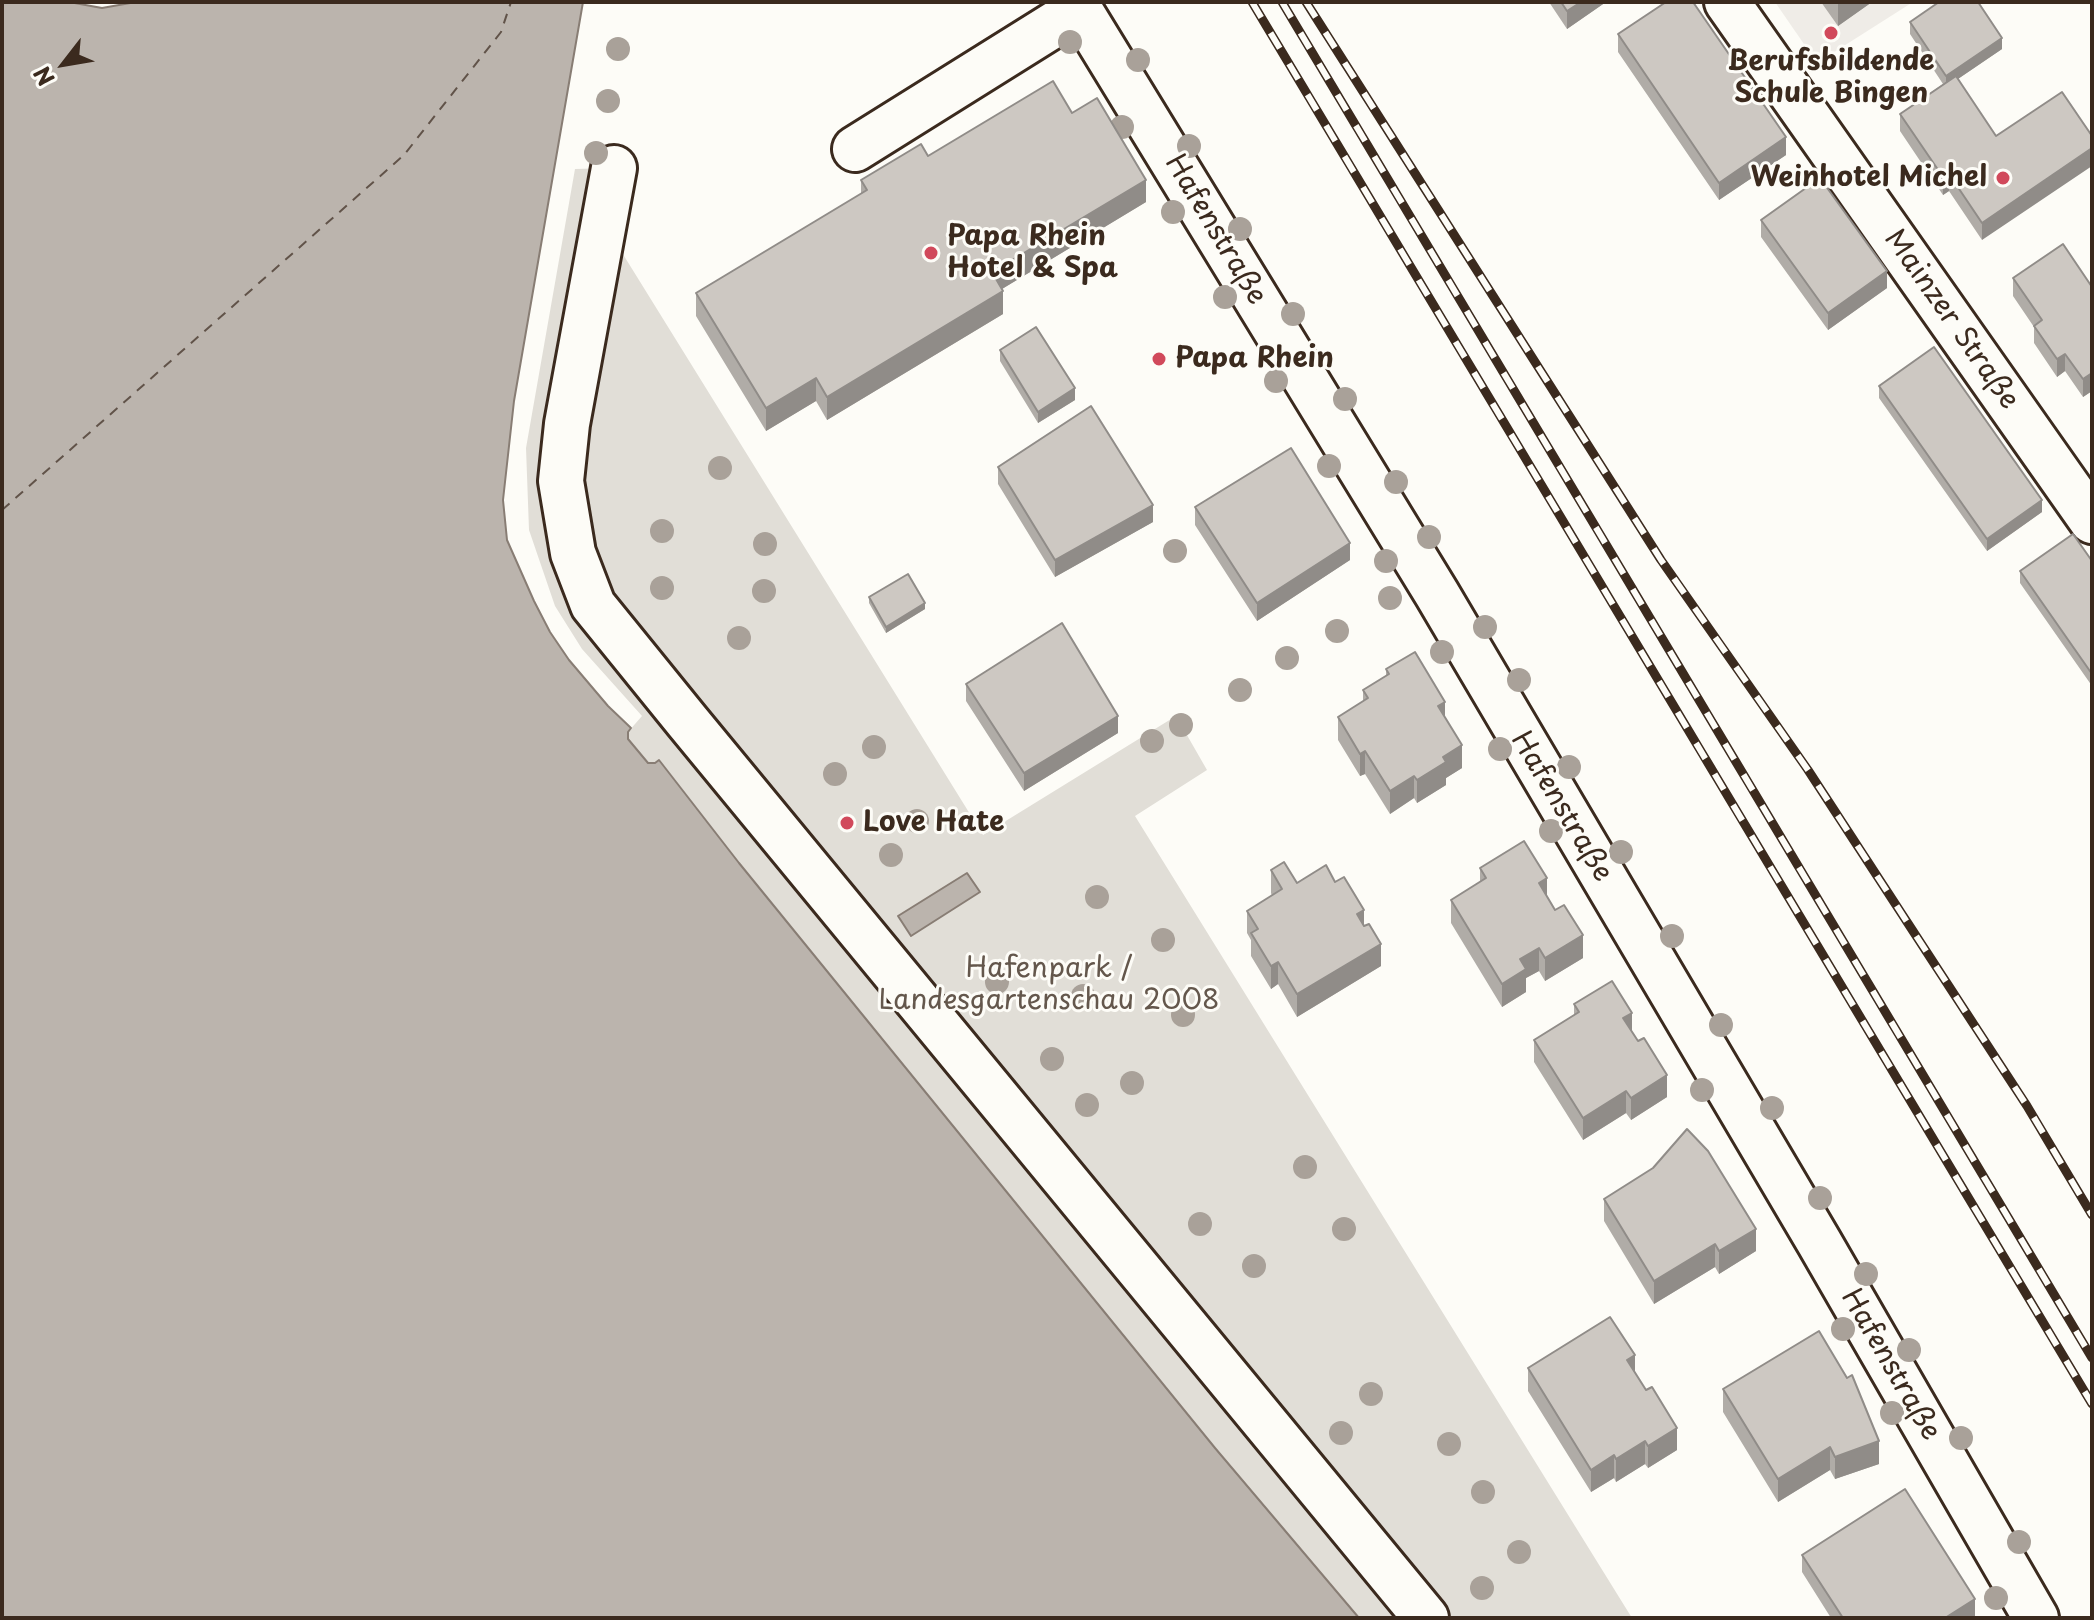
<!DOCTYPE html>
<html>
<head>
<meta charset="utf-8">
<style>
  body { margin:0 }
  #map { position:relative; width:2094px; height:1620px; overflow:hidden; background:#fdfcf7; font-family:"Playpen Sans",sans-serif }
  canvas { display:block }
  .frame { position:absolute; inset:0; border:4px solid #3b2a1e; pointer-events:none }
  .north { position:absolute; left:24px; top:24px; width:80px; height:80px; -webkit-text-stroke:6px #fdfcf7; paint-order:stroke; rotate:239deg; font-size:22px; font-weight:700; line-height:32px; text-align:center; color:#3b2a1e }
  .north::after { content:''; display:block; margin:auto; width:28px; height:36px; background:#3b2a1e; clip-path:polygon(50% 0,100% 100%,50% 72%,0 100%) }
</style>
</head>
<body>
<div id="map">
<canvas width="2094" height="1620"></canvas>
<div class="frame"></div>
<div class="north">N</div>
</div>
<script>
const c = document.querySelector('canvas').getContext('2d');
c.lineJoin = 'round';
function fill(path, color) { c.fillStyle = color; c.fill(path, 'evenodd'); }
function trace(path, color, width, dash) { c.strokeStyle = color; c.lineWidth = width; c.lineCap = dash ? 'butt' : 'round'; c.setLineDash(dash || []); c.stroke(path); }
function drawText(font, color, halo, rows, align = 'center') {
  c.font = font + ' "Playpen Sans",sans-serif'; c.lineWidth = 6; c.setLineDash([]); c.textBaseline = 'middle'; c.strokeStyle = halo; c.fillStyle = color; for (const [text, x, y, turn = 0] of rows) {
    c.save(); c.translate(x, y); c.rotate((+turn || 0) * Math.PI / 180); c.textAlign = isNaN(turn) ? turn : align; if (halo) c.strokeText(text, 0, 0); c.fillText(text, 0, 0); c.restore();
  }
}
fill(new Path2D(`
  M 1775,2 L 1913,2 L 1817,63 Z`), '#efece7');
fill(new Path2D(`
  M 614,168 L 616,243 L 983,835 L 1176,716 L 1207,770 L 1135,816 L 1632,1618 L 1359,1618 L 1215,1448 L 739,863 L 660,760 L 655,763 L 648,763 L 627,738 L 628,732 L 642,716 L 582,649 L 555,606 L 529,530 L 526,448 L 575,169 Z`), '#e1ded7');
const water = new Path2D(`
  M 2,2 L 69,2 L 102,8 L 136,2 L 583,2 L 514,401 L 503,500 L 507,540 L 534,601 L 550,632 L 569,660 L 608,706 L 631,728 L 628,732 L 628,739 L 648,763 L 655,763 L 659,760 L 739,863 L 1215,1448 L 1359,1618 L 2,1618 Z
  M 967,873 L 980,892 L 911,936 L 898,916 Z`);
fill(water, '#bbb4ad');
trace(water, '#887d74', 2);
trace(new Path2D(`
  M 2,510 L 404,155 L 501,32 L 511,2`), '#615349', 2, [10, 8]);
const minor = new Path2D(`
  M 1075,2 L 1437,594 L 1819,1242 L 2036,1618
  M 855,149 L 1079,9
  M 614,168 L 567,424 L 561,481 L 573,553 L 593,605 L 687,721 L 1426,1618`);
const major = new Path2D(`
  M 1727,2 L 2092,521`);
trace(minor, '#3b2a1e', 50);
trace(major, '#3b2a1e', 50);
trace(minor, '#fdfcf7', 44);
trace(major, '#fdfcf7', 44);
const rail = new Path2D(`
  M 1252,2 L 2092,1404
  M 1282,2 L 2092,1358
  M 1306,2 L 1661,560 L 1808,770 L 2027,1106 L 2092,1215`);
trace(rail, '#3b2a1e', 9);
trace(rail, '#fdfcf7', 6, [18]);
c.fillStyle = '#a9a199';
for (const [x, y] of [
  [1070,42],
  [618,49],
  [1138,60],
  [608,101],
  [1122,127],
  [1189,146],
  [596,153],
  [1173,212],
  [1240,229],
  [1225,297],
  [1293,314],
  [1276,381],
  [1345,399],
  [1329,466],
  [720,468],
  [1396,482],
  [662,531],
  [1429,537],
  [765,544],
  [1175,551],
  [1386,561],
  [662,588],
  [764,591],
  [1390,598],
  [1485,627],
  [1337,631],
  [739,638],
  [1442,652],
  [1287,658],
  [1519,680],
  [1240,690],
  [1181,725],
  [1152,741],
  [874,747],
  [1500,749],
  [1569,767],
  [835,774],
  [917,821],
  [1551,831],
  [1621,852],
  [891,855],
  [1097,897],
  [1672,936],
  [1163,940],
  [997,982],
  [1083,996],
  [1183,1015],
  [1721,1025],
  [1052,1059],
  [1132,1083],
  [1702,1090],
  [1087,1105],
  [1772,1108],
  [1305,1167],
  [1820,1198],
  [1200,1224],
  [1344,1229],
  [1254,1266],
  [1866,1274],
  [1843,1329],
  [1909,1350],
  [1371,1394],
  [1892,1413],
  [1341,1433],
  [1961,1438],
  [1449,1444],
  [1483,1492],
  [2019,1542],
  [1519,1552],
  [1482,1588],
  [1996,1598]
]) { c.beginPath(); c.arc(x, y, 12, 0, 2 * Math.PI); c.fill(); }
fill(new Path2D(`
  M 1549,2 L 1606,2 L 1567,29 Z
  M 1821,2 L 1872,2 L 1838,26 Z
  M 1910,22 L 2002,49 L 1958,79 L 1996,136 L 1982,240 L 1949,191 L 1943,195 L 1900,131 L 1900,114 L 1943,84 L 1910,34 Z
  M 1618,34 L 1786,155 L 1719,200 L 1618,52 Z
  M 1072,113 L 1146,202 L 1002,289 L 1003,314 L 827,420 L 816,401 L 766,431 L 696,316 L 696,293 L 861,194 L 861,180 L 928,156 Z
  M 1761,220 L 1887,288 L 1828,330 L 1761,237 Z
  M 2013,278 L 2092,287 L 2092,391 L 2083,397 L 2065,371 L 2057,377 L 2034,343 L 2034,327 L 2013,296 Z
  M 1000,350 L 1075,400 L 1038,423 L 1000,361 Z
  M 1879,386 L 2042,512 L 1987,551 L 1879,398 Z
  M 998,467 L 1153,522 L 1055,577 L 998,484 Z
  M 1195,507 L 1350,560 L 1257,621 L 1195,525 Z
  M 2092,561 L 2092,686 L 2020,583 L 2020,571 Z
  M 869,597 L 925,609 L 886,633 L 869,603 Z
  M 1386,669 L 1445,717 L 1462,768 L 1446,778 L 1446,785 L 1417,803 L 1414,798 L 1390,814 L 1365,774 L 1360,776 L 1338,740 L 1338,717 L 1363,702 L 1363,690 L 1386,676 Z
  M 966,684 L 1118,733 L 1024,791 L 966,701 Z
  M 1480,868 L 1547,896 L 1583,958 L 1545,981 L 1539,971 L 1526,978 L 1526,992 L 1502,1007 L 1451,923 L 1451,900 L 1480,882 Z
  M 1271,870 L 1297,883 L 1364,926 L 1381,966 L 1297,1017 L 1278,984 L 1271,989 L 1251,956 L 1251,940 L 1247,933 L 1247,911 L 1272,896 L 1271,893 Z
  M 1574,1004 L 1632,1032 L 1667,1097 L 1631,1120 L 1626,1113 L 1583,1140 L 1534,1062 L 1534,1040 L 1574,1015 Z
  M 1604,1199 L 1756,1251 L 1719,1274 L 1715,1267 L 1654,1304 L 1604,1221 Z
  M 1528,1368 L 1635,1372 L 1677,1450 L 1648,1468 L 1645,1464 L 1616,1482 L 1614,1478 L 1591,1492 L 1528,1391 Z
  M 1723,1389 L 1879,1464 L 1835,1479 L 1830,1470 L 1778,1502 L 1723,1412 Z
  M 1802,1555 L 1975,1616 L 1972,1618 L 1831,1618 L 1802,1572 Z`), '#b0aca7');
fill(new Path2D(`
  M 1581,2 L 1606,2 L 1567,29 L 1567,11 Z
  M 1839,2 L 1872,2 L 1838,26 L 1838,3 Z
  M 2002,38 L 2002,49 L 1946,87 L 1946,76 Z
  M 1786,137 L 1786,155 L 1719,200 L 1719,183 Z
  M 2092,148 L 2092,166 L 1982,240 L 1982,223 Z
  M 1949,174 L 1949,191 L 1943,195 L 1943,177 Z
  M 1146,180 L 1146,202 L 992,295 L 992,272 Z
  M 1887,271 L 1887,288 L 1828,330 L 1828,313 Z
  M 1003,291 L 1003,314 L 827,420 L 827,397 Z
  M 2065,354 L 2065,371 L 2057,377 L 2057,359 Z
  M 2092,373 L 2092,391 L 2083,397 L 2083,379 Z
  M 816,378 L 816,401 L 766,431 L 766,408 Z
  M 1075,388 L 1075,400 L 1038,423 L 1038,412 Z
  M 2042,500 L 2042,512 L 1987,551 L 1987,539 Z
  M 1153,505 L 1153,522 L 1055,577 L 1055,560 Z
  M 1350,543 L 1350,560 L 1257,621 L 1257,603 Z
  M 925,603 L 925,609 L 886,633 L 886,627 Z
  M 1445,702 L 1445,724 L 1438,706 Z
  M 1118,716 L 1118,733 L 1024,791 L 1024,773 Z
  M 1462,745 L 1462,768 L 1446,778 L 1446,785 L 1417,803 L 1417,780 L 1443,757 Z
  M 1365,751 L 1365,774 L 1360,776 L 1360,754 Z
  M 1414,776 L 1414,798 L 1390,814 L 1390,791 Z
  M 1547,878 L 1547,901 L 1539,883 Z
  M 1364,910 L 1364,932 L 1357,914 Z
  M 1583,935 L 1583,958 L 1545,981 L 1545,958 Z
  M 1381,944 L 1381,966 L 1297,1017 L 1297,994 Z
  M 1539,948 L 1539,971 L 1526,978 L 1526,992 L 1502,1007 L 1502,984 L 1520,959 Z
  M 1278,962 L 1278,984 L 1271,989 L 1271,966 Z
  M 1632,1013 L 1632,1035 L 1623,1018 Z
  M 1667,1075 L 1667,1097 L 1631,1120 L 1631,1098 Z
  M 1626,1091 L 1626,1113 L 1583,1140 L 1583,1118 Z
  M 1756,1229 L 1756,1251 L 1719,1274 L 1719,1251 Z
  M 1715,1244 L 1715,1267 L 1654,1304 L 1654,1281 Z
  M 1635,1355 L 1635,1378 L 1627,1360 Z
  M 1677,1428 L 1677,1450 L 1648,1468 L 1648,1446 Z
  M 1645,1441 L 1645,1464 L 1616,1482 L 1616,1459 Z
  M 1879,1441 L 1879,1464 L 1835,1479 L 1835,1457 Z
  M 1830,1447 L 1830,1470 L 1778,1502 L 1778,1479 Z
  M 1614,1455 L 1614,1478 L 1591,1492 L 1591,1470 Z
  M 1975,1599 L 1975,1616 L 1972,1618 L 1945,1618 Z`), '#908c88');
const building = new Path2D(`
  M 1561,2 L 1581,2 L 1567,11 Z
  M 1666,2 L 1693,2 L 1786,137 L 1719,183 L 1618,34 Z
  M 1939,2 L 1978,2 L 2002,38 L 1946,76 L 1910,22 Z
  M 1956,76 L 1996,136 L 2062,92 L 2092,136 L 2092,148 L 1982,223 L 1949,174 L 1943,177 L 1900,114 Z
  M 1053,81 L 1072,113 L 1097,98 L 1146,180 L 992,272 L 1003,291 L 827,397 L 816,378 L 766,408 L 696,293 L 867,190 L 861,180 L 921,144 L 928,156 Z
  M 1820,178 L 1887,271 L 1828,313 L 1761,220 Z
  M 2063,244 L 2092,287 L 2092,373 L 2083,379 L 2065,354 L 2057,359 L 2034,326 L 2042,320 L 2013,278 Z
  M 1036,327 L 1075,388 L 1038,412 L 1000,350 Z
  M 1934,347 L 2042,500 L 1987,539 L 1879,386 Z
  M 1091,406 L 1153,505 L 1055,560 L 998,467 Z
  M 1291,448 L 1350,543 L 1257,603 L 1195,507 Z
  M 2073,534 L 2092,561 L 2092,674 L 2020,571 Z
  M 908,574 L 925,603 L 886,627 L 869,597 Z
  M 1062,623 L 1118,716 L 1024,773 L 966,684 Z
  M 1415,652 L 1445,702 L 1438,706 L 1462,745 L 1443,757 L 1446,762 L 1417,780 L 1414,776 L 1390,791 L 1365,751 L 1360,754 L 1338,717 L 1368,698 L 1363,690 L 1389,674 L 1386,669 Z
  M 1524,841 L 1547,878 L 1539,883 L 1555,910 L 1564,905 L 1583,935 L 1545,958 L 1539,948 L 1520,959 L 1526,969 L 1502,984 L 1451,900 L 1486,878 L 1480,868 Z
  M 1284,862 L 1297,883 L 1326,865 L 1335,882 L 1344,877 L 1364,910 L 1357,914 L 1364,926 L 1369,924 L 1381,944 L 1297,994 L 1278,962 L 1271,966 L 1251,933 L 1258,929 L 1247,911 L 1282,889 L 1271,870 Z
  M 1612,981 L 1632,1013 L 1623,1018 L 1638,1041 L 1644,1038 L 1667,1075 L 1631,1098 L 1626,1091 L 1583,1118 L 1534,1040 L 1579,1012 L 1574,1004 Z
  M 1687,1129 L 1708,1151 L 1756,1229 L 1719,1251 L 1715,1244 L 1654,1281 L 1604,1199 L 1653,1168 Z
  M 1610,1317 L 1635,1355 L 1627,1360 L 1646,1390 L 1652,1387 L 1677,1428 L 1648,1446 L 1645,1441 L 1616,1459 L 1614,1455 L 1591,1470 L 1528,1368 Z
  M 1819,1331 L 1847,1378 L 1852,1375 L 1879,1441 L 1835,1457 L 1830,1447 L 1778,1479 L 1723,1389 Z
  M 1905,1489 L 1975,1599 L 1945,1618 L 1843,1618 L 1802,1555 Z`);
fill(building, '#cdc8c2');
trace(building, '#908c88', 2);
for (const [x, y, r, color] of [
  [1831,33,8,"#d1495b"],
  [2003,178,8,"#d1495b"],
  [931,253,8,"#d1495b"],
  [1159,359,8,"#d1495b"],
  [847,823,8,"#d1495b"]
]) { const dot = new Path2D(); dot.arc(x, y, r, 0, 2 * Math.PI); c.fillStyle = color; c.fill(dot); trace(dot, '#fdfcf7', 3); }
drawText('bold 28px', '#3b2a1e', '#fdfcf7', [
  ["Berufsbildende",1831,62,"center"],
  ["Schule Bingen",1831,94,"center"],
  ["Weinhotel Michel",1987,178,"right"],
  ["Papa Rhein",947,237],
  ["Hotel & Spa",947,269],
  ["Papa Rhein",1175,359],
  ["Love Hate",863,823]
], 'left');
drawText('28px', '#3b2a1e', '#fdfcf7', [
  ["Hafenstraße",1215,230,59],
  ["Mainzer Straße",1951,320,55],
  ["Hafenstraße",1561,807,59],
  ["Hafenstraße",1890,1365,60]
]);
drawText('28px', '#64574c', '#fdfcf7', [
  ["Hafenpark /",1049,969],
  ["Landesgartenschau 2008",1049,1001]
]);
</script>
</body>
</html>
